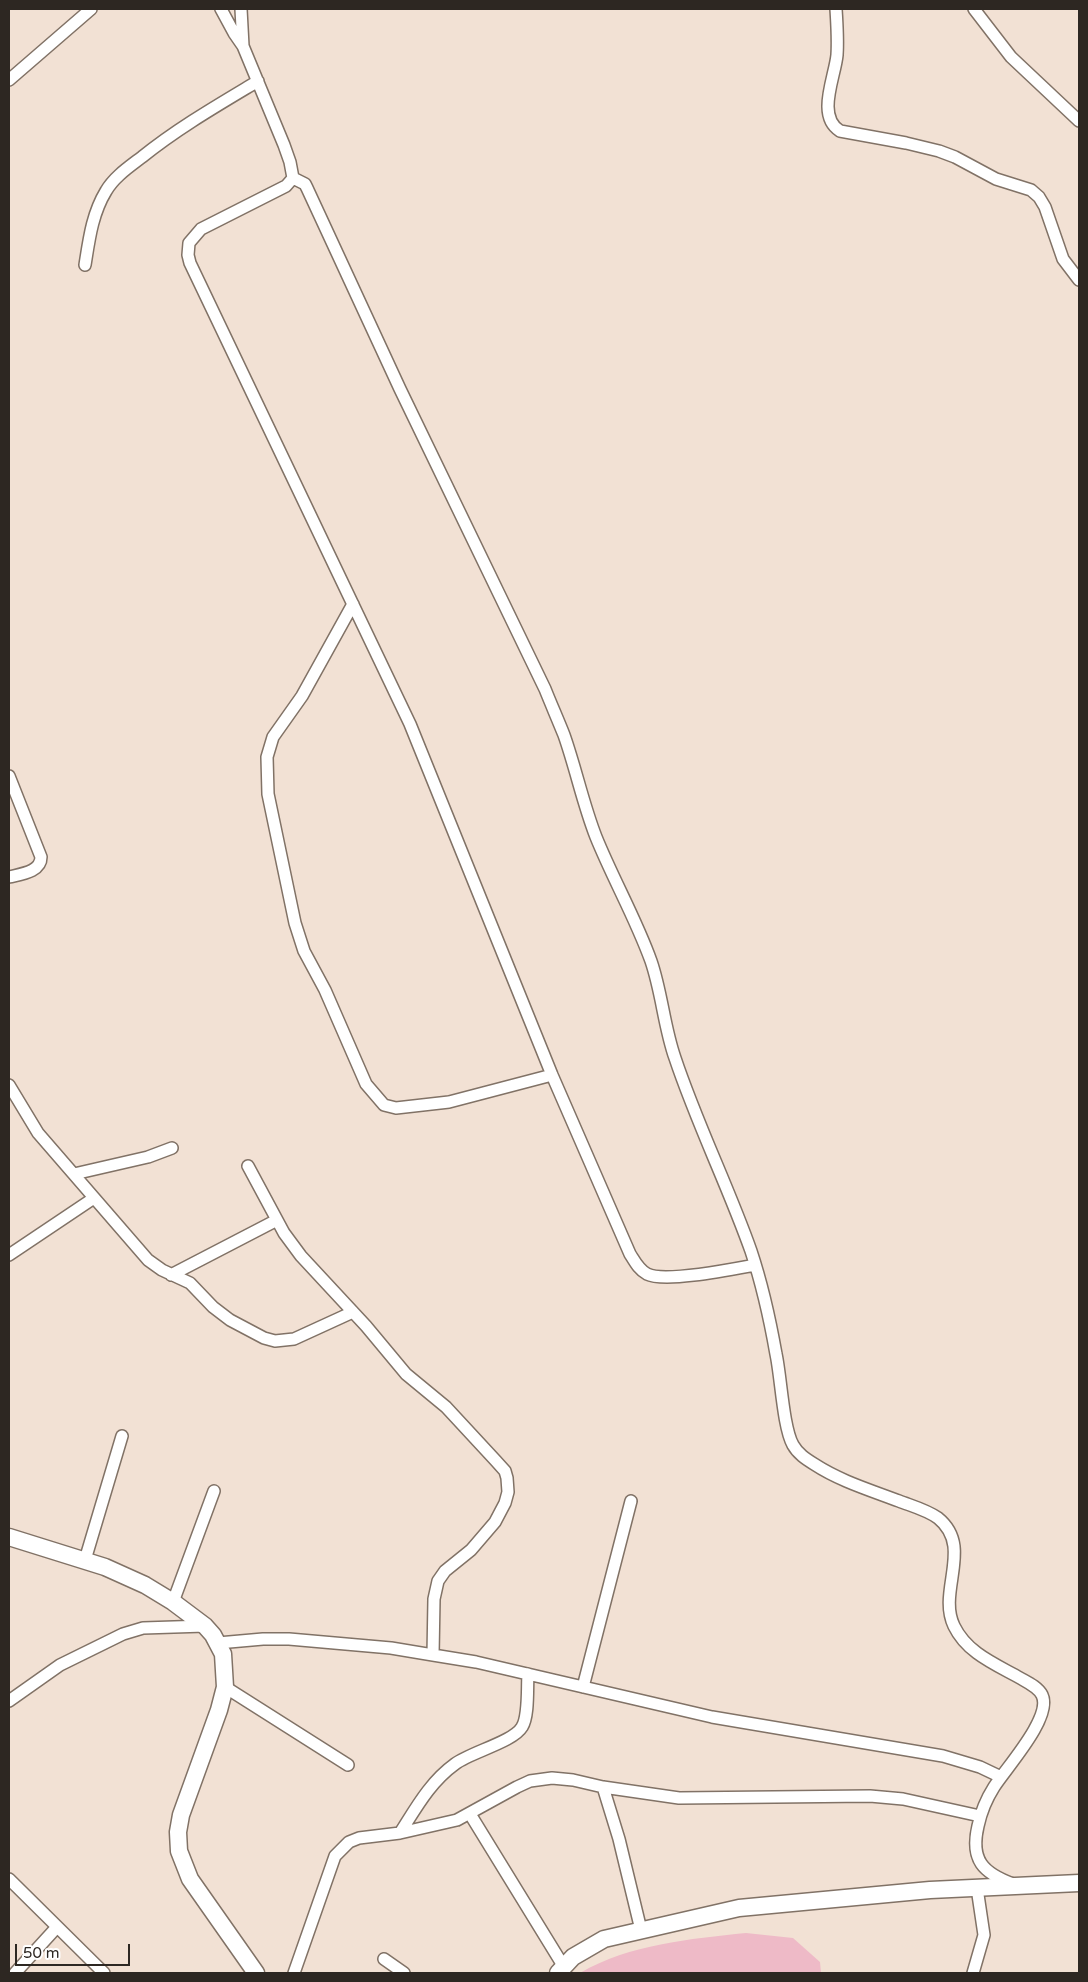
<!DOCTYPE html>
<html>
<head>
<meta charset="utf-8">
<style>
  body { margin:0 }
  #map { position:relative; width:1088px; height:1982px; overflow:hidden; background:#f2e1d4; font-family:"Varela Round",sans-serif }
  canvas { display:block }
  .frame { position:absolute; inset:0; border:10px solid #2d2722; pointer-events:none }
  .scale { position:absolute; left:15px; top:1944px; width:115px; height:22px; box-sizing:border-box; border:2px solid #2d2722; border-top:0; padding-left:6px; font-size:15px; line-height:18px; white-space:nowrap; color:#2d2722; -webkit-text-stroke:4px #fff; paint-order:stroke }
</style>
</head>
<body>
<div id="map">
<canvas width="1088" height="1982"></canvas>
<div class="frame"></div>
<div class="scale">50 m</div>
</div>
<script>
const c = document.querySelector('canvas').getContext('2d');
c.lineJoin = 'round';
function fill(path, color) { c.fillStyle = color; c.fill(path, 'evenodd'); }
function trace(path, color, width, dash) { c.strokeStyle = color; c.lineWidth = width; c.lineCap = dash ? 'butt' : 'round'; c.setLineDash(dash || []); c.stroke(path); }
fill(new Path2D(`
  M 746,1933 L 793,1938 L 820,1962 L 821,1973 L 580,1973 C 630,1944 690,1939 746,1933 Z`), '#eebac7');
const street = new Path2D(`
  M 221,9 L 234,33 L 243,46 L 284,145 L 290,162 L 293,178 L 286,186 L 201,229 L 189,243 L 188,255 L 190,263 L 410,724 L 552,1075 L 630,1254 C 635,1262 639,1270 647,1274 C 665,1283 733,1269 755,1265
  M 241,9 L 243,46
  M 836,9 C 837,24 838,40 837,55 C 835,77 816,116 840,131 L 906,143 L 939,151 L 955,157 L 996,179 L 1031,190 L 1039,197 L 1045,207 L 1063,259 L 1079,280
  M 974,9 L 1011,57 L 1079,121
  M 9,80 L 91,9
  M 293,178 L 305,184 L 307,188 L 400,389 L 545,689 C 551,704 558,720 564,735 C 576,769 583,804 596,837 C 613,879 636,919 651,961 C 662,993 664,1027 675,1058 C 697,1124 728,1186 751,1251 C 762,1284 770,1320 776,1354 C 781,1377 783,1427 793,1445 C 798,1454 806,1459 814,1464 C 840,1481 870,1490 899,1501 C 912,1506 927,1510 938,1518 C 974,1547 937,1591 954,1626 C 967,1653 995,1664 1020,1678 C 1027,1682 1038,1687 1042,1695 C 1053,1717 1006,1768 994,1787 C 987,1798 981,1812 978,1826 C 970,1860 983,1873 1013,1884
  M 85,265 C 89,240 92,214 106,191 C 114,177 129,167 142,157 C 178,128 218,105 258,81
  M 353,604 L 302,696 L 273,737 L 267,757 L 268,794 L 295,923 L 304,951 L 325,990 L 366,1084 L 384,1105 L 396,1108 L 449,1102 L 552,1075
  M 9,776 L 41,857 C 41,872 21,874 9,877
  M 9,1085 L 38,1133 L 148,1260 L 162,1270 L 190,1283 L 213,1307 L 230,1320 L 264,1338 L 275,1341 L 294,1339 L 353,1312
  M 248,1166 L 284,1233 L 301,1256 L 366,1326 L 406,1374 L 446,1407 L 496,1461 L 505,1471 L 507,1478 L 508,1492 L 505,1503 L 495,1522 L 471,1550 L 445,1571 L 438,1581 L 434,1599 L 433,1655
  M 74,1174 L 148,1157 L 172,1148
  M 9,1255 L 94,1198
  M 171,1275 L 277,1220
  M 85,1560 L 122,1436
  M 173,1602 L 214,1491
  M 218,1643 L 263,1639 L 289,1639 L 391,1648 L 433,1655 L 476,1662 L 712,1717 L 943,1756 L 980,1767 L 1001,1777
  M 225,1687 L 348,1765
  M 583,1687 L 631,1501
  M 9,1701 L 60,1665 L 123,1634 L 143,1628 L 205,1626
  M 603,1787 L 619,1839 L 641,1930
  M 470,1814 L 564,1967
  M 400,1833 C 416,1808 430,1782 455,1764 C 471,1752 513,1742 522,1727 C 529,1716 527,1688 528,1674
  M 9,1879 L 104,1973
  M 384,1959 L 404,1973
  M 15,1973 L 57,1927
  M 294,1973 L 335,1856 L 349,1842 L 359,1838 L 400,1833 L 457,1820 L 517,1787 L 530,1781 L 552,1778 L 573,1780 L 603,1787 L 679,1798 L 870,1796 L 903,1799 L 980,1816
  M 973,1973 L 984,1935 L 977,1888`);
const secondary = new Path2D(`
  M 9,1537 L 105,1567 L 145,1585 L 173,1602 L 205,1626 L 213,1635 L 223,1654 L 225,1687 L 219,1710 L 181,1815 L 178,1832 L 179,1851 L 190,1879 L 256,1973
  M 558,1973 L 573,1957 L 604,1939 L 739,1908 L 930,1890 L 1079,1883`);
trace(street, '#817266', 14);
trace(secondary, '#817266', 19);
trace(street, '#fff', 11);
trace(secondary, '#fff', 16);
</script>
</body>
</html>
